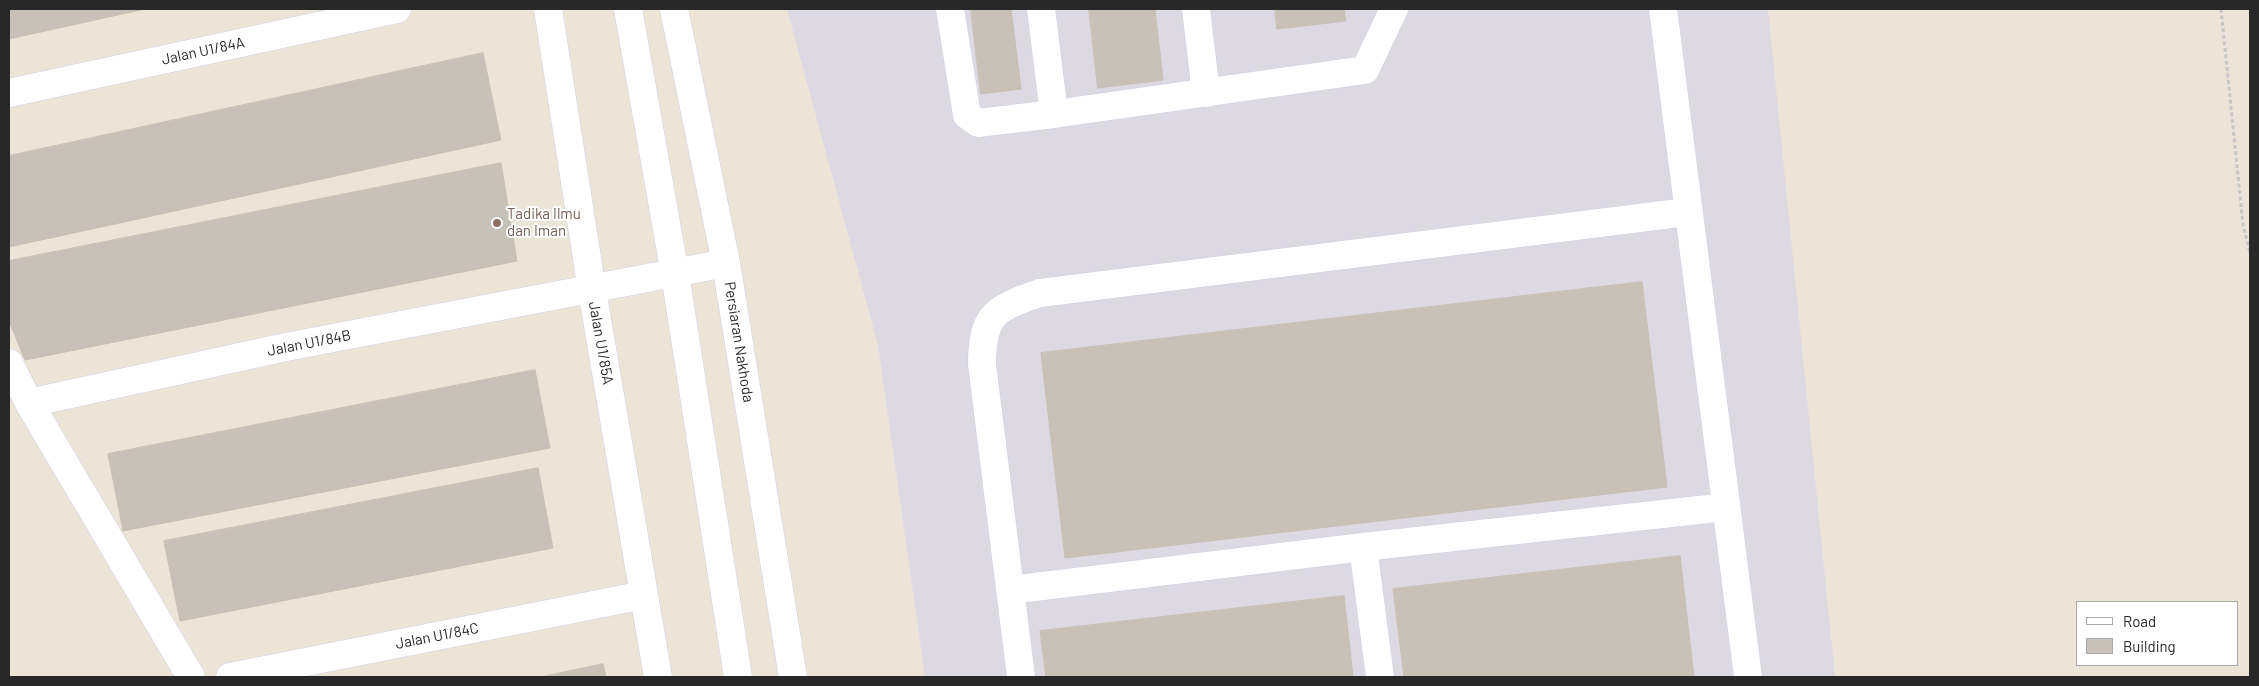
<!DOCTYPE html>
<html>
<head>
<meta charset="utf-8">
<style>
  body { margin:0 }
  #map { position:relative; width:2259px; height:686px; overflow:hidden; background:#ece4d7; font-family:Barlow,sans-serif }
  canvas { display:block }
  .frame { position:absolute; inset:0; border:10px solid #282828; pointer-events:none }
  .legend { position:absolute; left:2076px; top:601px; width:162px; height:65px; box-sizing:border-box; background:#fff; border:1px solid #a9a9a9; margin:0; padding:6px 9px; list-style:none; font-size:15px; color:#282828 }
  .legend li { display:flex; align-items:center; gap:10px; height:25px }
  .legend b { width:25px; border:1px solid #a9a9a9 }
</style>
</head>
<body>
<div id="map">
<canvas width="2259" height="686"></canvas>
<div class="frame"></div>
<ul class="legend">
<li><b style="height:6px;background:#fff"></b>Road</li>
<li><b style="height:14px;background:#c7c1b7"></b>Building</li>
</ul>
</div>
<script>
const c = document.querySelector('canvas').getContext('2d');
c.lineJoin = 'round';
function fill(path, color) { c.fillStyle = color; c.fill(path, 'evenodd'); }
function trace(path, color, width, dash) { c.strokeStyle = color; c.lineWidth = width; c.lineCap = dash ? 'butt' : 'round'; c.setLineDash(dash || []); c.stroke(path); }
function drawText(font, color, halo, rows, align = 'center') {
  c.font = font + ' Barlow,sans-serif'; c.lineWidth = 4; c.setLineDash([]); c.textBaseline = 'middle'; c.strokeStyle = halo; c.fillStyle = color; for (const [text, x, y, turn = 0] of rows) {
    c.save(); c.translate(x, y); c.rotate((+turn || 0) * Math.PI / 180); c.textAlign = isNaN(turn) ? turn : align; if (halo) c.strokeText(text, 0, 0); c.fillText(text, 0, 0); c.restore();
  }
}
fill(new Path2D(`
  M 787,9 L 1768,9 L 1835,677 L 925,677 L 878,345 Z`), '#dcd9e3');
const building = new Path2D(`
  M 9,9 L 145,9 L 9,39 Z
  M 971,9 L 1011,9 L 1021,89 L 981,94 Z
  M 1089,9 L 1155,9 L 1163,80 L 1098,88 Z
  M 1275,9 L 1344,9 L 1346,21 L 1277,29 Z
  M 483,53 L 501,140 L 9,247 L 9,156 Z
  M 501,163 L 517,261 L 25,360 L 9,321 L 9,261 Z
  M 1642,282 L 1667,487 L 1065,558 L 1041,353 Z
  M 535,370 L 550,448 L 123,531 L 108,454 Z
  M 538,468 L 553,548 L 180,621 L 164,541 Z
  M 1680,556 L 1694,677 L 1404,677 L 1393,589 Z
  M 1344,596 L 1353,677 L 1046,677 L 1040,631 Z
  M 603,664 L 606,677 L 541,677 Z`);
fill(building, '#c7c1b7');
trace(building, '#c7c0b1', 1);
const minor = new Path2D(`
  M 548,9 L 592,290 L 658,677
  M 628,9 L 675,274 L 738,677
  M 674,9 L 726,263 L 793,677
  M 950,9 L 967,115 L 978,123 L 1054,114 L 1041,9
  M 1196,9 L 1206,93
  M 1663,9 L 1748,677
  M 9,93 L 397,9
  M 1054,114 L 1365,70 L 1394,9
  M 9,363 L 29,403 L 191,677
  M 29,403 L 286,347 L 726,263
  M 1363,547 L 1380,677
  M 1010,590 L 1363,547 L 1726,507
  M 230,677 L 644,595
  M 1021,677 L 982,364 C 982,314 996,308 1040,293 L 1687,212`);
trace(minor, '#ccd0e3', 29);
trace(new Path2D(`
  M 2221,9 L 2243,225 L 2250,253`), '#c7c7c7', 3, [4, 2.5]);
trace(minor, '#fff', 28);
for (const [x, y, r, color] of [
  [497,223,5,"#8d6e63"]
]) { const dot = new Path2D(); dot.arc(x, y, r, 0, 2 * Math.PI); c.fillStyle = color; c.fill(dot); trace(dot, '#fff', 2); }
drawText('15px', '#282828', '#fff', [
  ["Jalan U1/84A",203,51,-12],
  ["Persiaran Nakhoda",739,342,81],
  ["Jalan U1/84B",309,343,-11],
  ["Jalan U1/85A",601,343,80],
  ["Jalan U1/84C",437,636,-11]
]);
drawText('15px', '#785e54', '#fff', [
  ["Tadika Ilmu",507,214],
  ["dan Iman",507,231]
], 'left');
</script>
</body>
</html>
